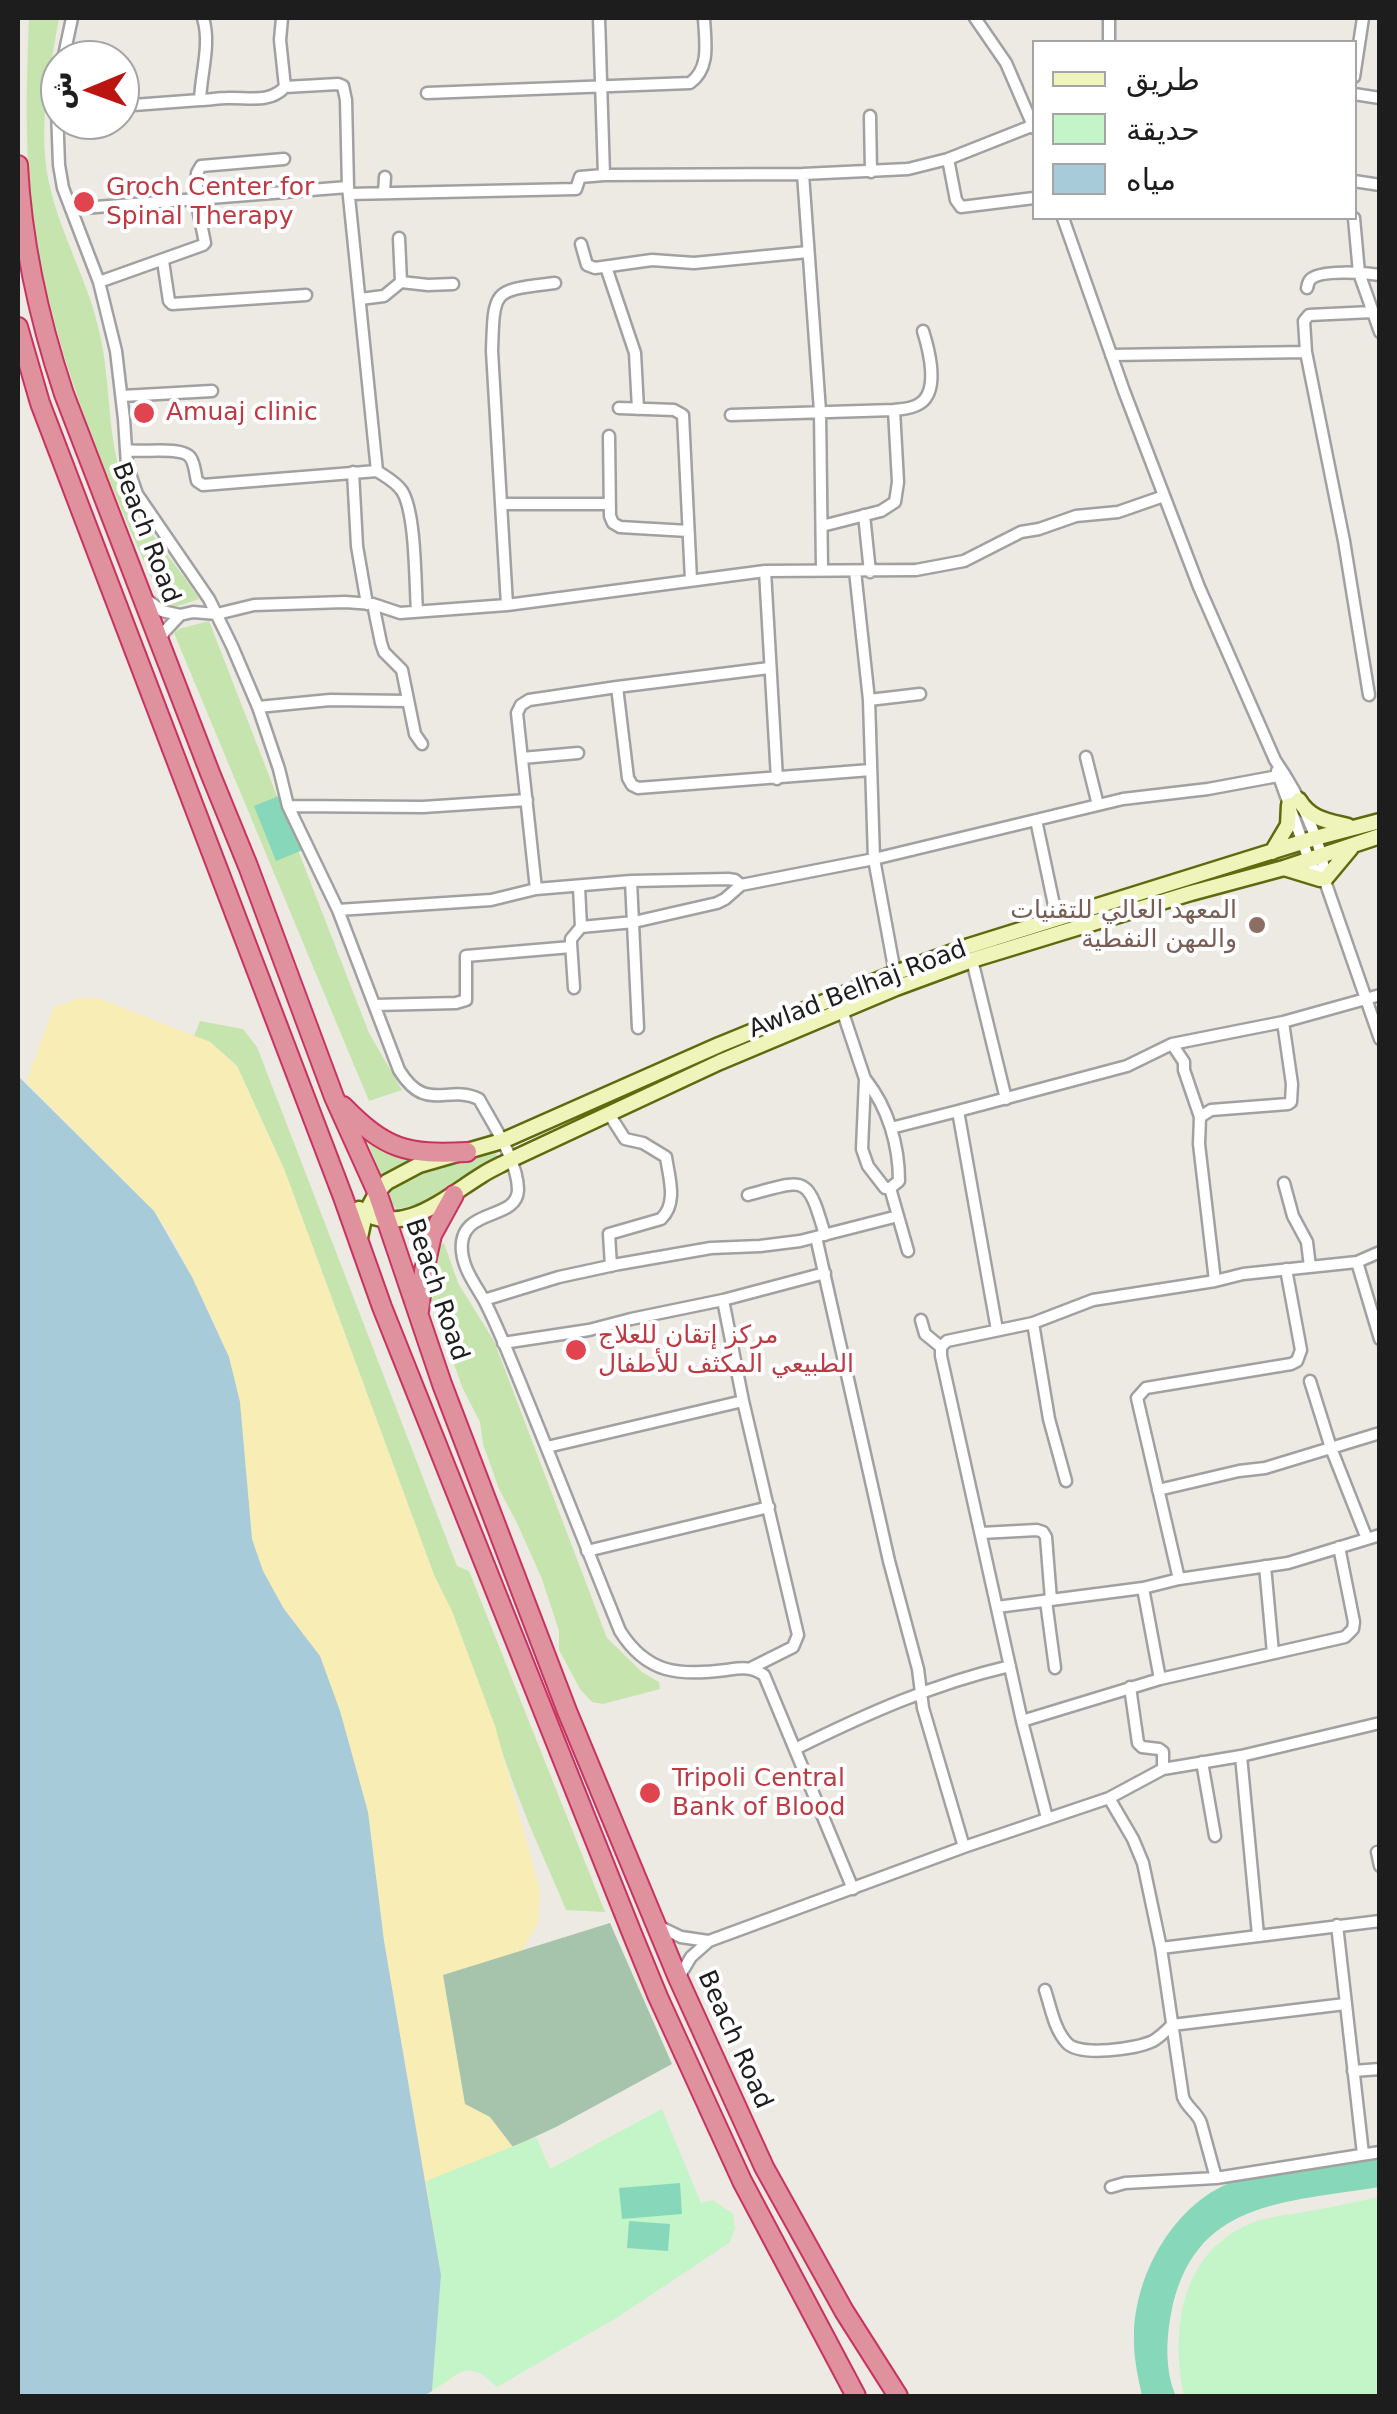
<!DOCTYPE html>
<html>
<head>
<meta charset="utf-8">
<style>
  body { margin:0 }
  #map { position:relative; width:1397px; height:2414px; overflow:hidden; background:#edeae3; font-family:"DejaVu Sans","Noto Naskh Arabic",sans-serif }
  canvas { display:block }
  .frame { position:absolute; inset:0; border:20px solid #1d1d1d; pointer-events:none }
  .legend { position:absolute; left:1032px; top:40px; width:325px; height:180px; box-sizing:border-box; background:#fff; border:2px solid #a5a5a5; margin:0; padding:12px 18px; list-style:none; font-size:30px; color:#1d1d1d }
  .legend li { display:flex; align-items:center; gap:20px; height:50px }
  .legend b { width:50px; border:2px solid #a5a5a5 }
  .north { position:absolute; left:40px; top:40px; width:100px; height:100px; box-sizing:border-box; background:#fff; border:2px solid #a5a5a5; border-radius:50%; rotate:269deg; font-size:28px; font-weight:700; line-height:40px; text-align:center; color:#1d1d1d }
  .north::after { content:''; display:block; margin:auto; width:35px; height:45px; background:#ba1510; clip-path:polygon(50% 0,100% 100%,50% 72%,0 100%) }
</style>
</head>
<body>
<div id="map">
<canvas width="1397" height="2414"></canvas>
<div class="frame"></div>
<ul class="legend">
<li><b style="height:12px;background:#eff4bb"></b>طريق</li>
<li><b style="height:28px;background:#c3f5c8"></b>حديقة</li>
<li><b style="height:28px;background:#a7cbd8"></b>مياه</li>
</ul>
<div class="north">ش</div>
</div>
<script>
const c = document.querySelector('canvas').getContext('2d');
c.lineJoin = 'round';
function fill(path, color) { c.fillStyle = color; c.fill(path, 'evenodd'); }
function trace(path, color, width, dash) { c.strokeStyle = color; c.lineWidth = width; c.lineCap = dash ? 'butt' : 'round'; c.setLineDash(dash || []); c.stroke(path); }
function drawText(font, color, halo, rows, align = 'center') {
  c.font = font + ' "DejaVu Sans","Noto Naskh Arabic",sans-serif'; c.lineWidth = 8; c.setLineDash([]); c.textBaseline = 'middle'; c.strokeStyle = halo; c.fillStyle = color; for (const [text, x, y, turn = 0] of rows) {
    c.save(); c.translate(x, y); c.rotate((+turn || 0) * Math.PI / 180); c.textAlign = isNaN(turn) ? turn : align; if (halo) c.strokeText(text, 0, 0); c.fillText(text, 0, 0); c.restore();
  }
}
fill(new Path2D(`
  M 29,18 L 59,18 C 49,75 36,133 51,191 C 63,240 90,285 100,335 C 111,383 107,439 124,485 C 139,523 176,563 199,599 L 166,610 C 105,475 39,326 29,177 C 25,124 27,70 29,18 Z
  M 209,621 L 369,1033 L 402,1090 L 369,1101 L 174,633 L 179,629 Z
  M 200,1021 L 243,1029 L 257,1047 L 457,1566 L 469,1571 L 605,1912 L 566,1910 C 553,1877 537,1845 524,1811 C 493,1733 471,1652 434,1575 L 284,1169 L 237,1066 L 210,1042 L 194,1036 Z
  M 366,1138 L 385,1150 L 412,1159 L 382,1178 Z
  M 495,1151 L 498,1158 L 463,1176 L 431,1202 L 397,1209 L 391,1204 L 389,1190 L 397,1182 L 427,1165 L 467,1162 Z
  M 444,1243 L 458,1283 L 494,1341 L 607,1638 L 642,1672 L 659,1682 L 660,1689 L 603,1704 L 592,1702 L 580,1689 L 559,1650 L 559,1631 L 542,1579 L 517,1523 L 499,1489 L 483,1444 L 480,1422 L 463,1389 L 430,1298 L 436,1249 Z`), '#c6e4ad');
fill(new Path2D(`
  M 80,998 L 98,998 L 210,1042 L 237,1066 L 284,1169 L 434,1575 L 452,1611 L 495,1726 L 540,1890 L 538,1923 L 522,1951 L 443,1975 L 490,2117 L 513,2147 L 536,2137 L 550,2169 L 655,2113 L 701,2204 L 713,2200 L 733,2214 L 735,2229 L 729,2243 L 481,2371 L 467,2369 L 432,2391 L 441,2275 L 384,1941 L 368,1812 L 320,1656 L 284,1609 L 263,1571 L 252,1539 L 229,1357 L 212,1318 L 172,1238 L 154,1211 L 26,1082 L 54,1007 Z`), '#f9edb6');
fill(new Path2D(`
  M 610,1923 L 672,2064 L 556,2127 L 513,2147 L 490,2117 L 465,2104 L 443,1975 Z`), '#a6c4ac');
fill(new Path2D(`
  M 662,2109 L 701,2203 L 713,2200 L 733,2214 L 735,2229 L 729,2243 L 618,2317 L 497,2387 C 468,2358 462,2372 432,2391 L 441,2275 L 426,2181 L 536,2137 L 550,2169 Z
  M 1379,2197 L 1379,2396 L 1184,2396 C 1171,2335 1179,2258 1243,2227 C 1261,2217 1283,2216 1303,2212 C 1329,2208 1354,2202 1379,2197 Z`), '#c3f5c8');
fill(new Path2D(`
  M 281,795 L 303,850 L 276,861 L 254,806 Z
  M 1379,2157 L 1379,2187 C 1285,2203 1193,2199 1171,2314 C 1166,2340 1165,2372 1176,2396 L 1142,2396 C 1138,2376 1133,2356 1134,2335 C 1135,2276 1171,2209 1227,2184 C 1240,2178 1258,2177 1272,2175 C 1308,2169 1344,2163 1379,2157 Z
  M 680,2183 L 682,2214 L 622,2219 L 619,2188 Z
  M 629,2221 L 670,2224 L 668,2251 L 627,2248 Z`), '#87d7ba');
fill(new Path2D(`
  M 18,1076 L 154,1211 L 192,1277 L 229,1357 L 240,1402 L 252,1539 L 263,1571 L 284,1609 L 320,1656 L 340,1711 L 368,1812 L 384,1941 L 441,2275 L 432,2391 L 424,2396 L 18,2396 Z`), '#a7cbd8');
const street = new Path2D(`
  M 282,18 L 280,40 L 285,87
  M 599,18 L 604,175
  M 975,18 L 1006,63 L 1034,128
  M 1109,42 L 1109,18
  M 63,60 L 72,18
  M 1354,77 L 1363,18
  M 60,85 L 57,110 L 59,165 L 63,188 L 99,282 L 116,351 L 124,419 L 127,465 L 137,494 L 209,599 L 232,646 L 258,707 L 279,769 L 288,806 L 338,910 L 399,1070 C 426,1114 447,1084 479,1099 C 492,1123 518,1161 518,1190 C 517,1222 457,1206 462,1252 C 464,1270 475,1284 484,1300 C 492,1315 499,1332 506,1348 C 545,1442 582,1537 620,1631 C 647,1674 679,1676 726,1670 C 741,1668 751,1666 764,1675 L 853,1889
  M 427,93 L 690,83 C 711,68 705,41 704,18
  M 1354,94 L 1380,98
  M 200,100 C 209,100 218,98 227,98 C 248,97 269,104 285,87 L 338,84 L 343,86 L 346,100 L 348,187 L 377,471
  M 120,106 L 200,100 C 201,73 211,44 203,18
  M 870,116 L 871,172
  M 948,159 L 956,200 L 961,207 L 1034,198
  M 803,174 L 820,411 L 822,569
  M 1354,181 L 1380,185
  M 384,192 L 385,177
  M 349,194 L 576,189 L 580,177 L 604,175 L 803,174 L 908,169 L 948,159 L 1034,125
  M 197,198 L 197,173 L 201,166 L 284,159
  M 71,209 L 348,187
  M 1063,218 L 1124,391 L 1199,587 L 1275,760 C 1299,795 1323,842 1326,884 L 1380,1039
  M 1354,218 L 1359,273 L 1380,332
  M 399,238 L 401,282
  M 581,244 L 587,265 L 595,268 L 652,260 L 694,263 L 808,252
  M 163,261 L 169,301 L 172,304 L 306,295
  M 606,267 L 635,353 L 638,409
  M 99,282 L 203,245 L 205,243 L 196,199
  M 401,282 L 428,285 L 453,284
  M 1307,288 C 1308,285 1308,282 1310,280 C 1319,269 1366,273 1380,275
  M 360,299 L 384,296 L 401,282
  M 1111,355 L 1306,352
  M 122,396 L 212,391
  M 619,408 L 674,410 L 683,415 L 691,580
  M 731,415 L 894,410 C 902,409 912,409 919,404 C 940,392 929,350 923,331
  M 609,436 L 610,516 L 613,523 L 620,527 L 688,531
  M 126,450 C 141,453 181,446 190,457 C 195,463 195,474 197,481 L 203,485 L 377,471 C 386,477 396,482 402,491 C 416,513 415,583 417,611
  M 353,472 L 357,546 L 367,604
  M 503,504 L 609,504
  M 864,515 L 870,572
  M 822,526 L 881,511 L 895,502 L 898,482 L 894,410
  M 765,571 L 777,779
  M 855,571 L 869,700 L 874,859 L 895,973
  M 146,599 L 162,611 L 180,615
  M 373,604 L 381,643 L 384,652 L 402,670 L 415,734 L 422,744
  M 507,605 L 492,351 C 494,287 493,291 555,283
  M 159,641 L 165,631 L 180,615 L 193,612 L 217,614 L 254,605 L 345,602 L 373,604 L 400,613 L 507,605 L 765,571 L 916,570 L 964,561 L 1021,532 L 1039,529 L 1076,516 L 1118,512 L 1164,496
  M 617,687 L 628,778 L 632,785 L 638,788 L 871,770
  M 1369,695 L 1344,541 L 1306,352 L 1304,321 L 1309,315 L 1372,312
  M 869,700 L 920,694
  M 258,707 L 330,700 L 408,701
  M 1086,757 L 1098,805
  M 522,758 L 578,753
  M 1277,771 L 1309,860 L 1321,880
  M 288,806 L 423,807 L 527,800
  M 1036,820 L 1057,919
  M 631,881 L 638,1028
  M 536,889 L 517,713 L 521,705 L 529,700 L 617,687 L 769,668
  M 338,910 L 491,900 L 536,889 L 631,881 L 728,879 L 735,880 L 741,885 L 874,859 L 1123,799 L 1208,789 L 1278,776
  M 581,927 L 634,922 L 717,903 L 725,899 L 741,885
  M 972,960 L 1006,1099
  M 574,988 L 571,943 L 571,939 L 581,927 L 579,887
  M 375,1005 L 456,1003 L 466,1000 L 466,956 L 571,947
  M 1172,1044 L 1184,1062 L 1184,1070 L 1200,1117
  M 866,1080 C 888,1108 899,1145 899,1181 L 890,1188
  M 609,1114 L 625,1139 L 643,1143 L 666,1157 C 669,1178 678,1203 661,1219 L 609,1234 L 611,1266
  M 891,1128 L 958,1111
  M 1284,1183 L 1293,1216 L 1307,1242 L 1310,1267
  M 748,1195 C 807,1179 807,1174 825,1235
  M 898,1216 L 908,1251
  M 816,1237 L 889,1561 L 918,1669 L 923,1708 L 964,1847
  M 1357,1262 L 1380,1339
  M 1215,1281 L 1199,1144 L 1200,1117 L 1211,1110 L 1288,1104 L 1291,1102 L 1292,1084 L 1283,1022
  M 484,1300 L 559,1277 L 619,1264 L 711,1248 L 760,1246 L 800,1241 L 898,1216 L 890,1188 L 885,1188 L 868,1166 L 862,1149 L 865,1079 L 842,1010
  M 723,1300 L 743,1401 L 798,1635 L 793,1647 L 751,1668
  M 921,1320 L 925,1334 L 941,1347
  M 1033,1323 L 1049,1419 L 1066,1481
  M 997,1330 L 958,1111 L 1127,1066 L 1172,1044 L 1283,1022 L 1380,995
  M 503,1343 L 589,1330 L 631,1319 L 723,1300 L 825,1273
  M 1310,1381 L 1331,1448 L 1367,1539
  M 547,1447 L 743,1401
  M 1158,1490 L 1239,1471 L 1265,1468 L 1380,1433
  M 981,1533 L 1037,1530 L 1043,1532 L 1046,1537 L 1051,1600
  M 587,1551 L 769,1507
  M 1265,1566 L 1273,1653
  M 1179,1579 L 1137,1398 L 1146,1388 L 1291,1364 L 1297,1361 L 1301,1350 L 1286,1269
  M 1143,1588 L 1160,1679
  M 1046,1601 L 1055,1668
  M 997,1607 L 1143,1588 L 1179,1579 L 1288,1563 L 1380,1535
  M 1130,1687 L 1138,1743 L 1142,1747 L 1159,1749 L 1163,1752 L 1163,1769
  M 1022,1721 L 1160,1679 L 1345,1637 L 1353,1629 L 1354,1622 L 1339,1547
  M 795,1749 C 866,1714 933,1684 1010,1666
  M 1241,1756 L 1258,1935
  M 1202,1762 L 1215,1836
  M 1109,1798 L 1133,1839 L 1143,1863 L 1161,1948 L 1183,2097 C 1187,2108 1197,2112 1201,2123 L 1216,2178
  M 1047,1818 L 1022,1721 L 941,1356 L 941,1347 L 947,1341 L 1033,1323 L 1093,1300 L 1215,1281 L 1243,1274 L 1357,1262 L 1380,1252
  M 1377,1852 L 1380,1866
  M 1337,1925 L 1363,2154
  M 658,1926 L 681,1937 L 708,1941
  M 1161,1948 L 1380,1921
  M 679,1977 L 691,1957 L 709,1941 L 964,1847 L 1109,1798 L 1163,1769 L 1241,1756 L 1380,1723
  M 1045,1990 C 1051,2008 1054,2029 1067,2043 C 1080,2057 1136,2049 1153,2041 C 1160,2037 1166,2031 1172,2025 L 1345,2004
  M 1353,2071 L 1380,2069
  M 1111,2187 L 1125,2183 L 1216,2178 L 1380,2152`);
const secondary = new Path2D(`
  M 1299,800 C 1310,819 1328,821 1348,826
  M 1272,852 L 1288,825 L 1289,805
  M 1284,868 L 1320,879
  M 1326,878 L 1351,848
  M 359,1209 C 401,1240 447,1196 482,1175 C 491,1169 501,1165 510,1160 L 720,1062 L 896,988 L 972,960 L 1191,893 L 1284,868 L 1380,836
  M 359,1242 L 365,1214 L 377,1192 L 387,1182 L 419,1165 L 502,1141 L 719,1045 L 895,973 L 969,946 L 1315,838 L 1380,821`);
const highway = new Path2D(`
  M 18,165 C 22,244 39,319 64,394 L 210,773 L 248,866 L 334,1097 L 377,1192 L 442,1384 L 567,1711 L 678,1978 L 764,2167 L 844,2311 L 898,2396
  M 18,327 L 40,403 L 343,1197 L 382,1307 L 633,1936 L 658,1997 L 742,2181 L 856,2396
  M 343,1106 C 386,1150 407,1155 467,1152
  M 419,1311 L 424,1271 L 432,1235 L 454,1195`);
trace(street, '#a1a1a1', 15);
trace(secondary, '#5e6a0d', 19);
trace(highway, '#ca3261', 22);
trace(street, '#fff', 10);
trace(secondary, '#eff4bb', 14);
trace(highway, '#df919d', 18);
for (const [x, y, r, color] of [
  [84,202,12,"#e0444e"],
  [144,413,12,"#e0444e"],
  [1257,925,10,"#8d6e63"],
  [576,1350,12,"#e0444e"],
  [650,1793,12,"#e0444e"]
]) { const dot = new Path2D(); dot.arc(x, y, r, 0, 2 * Math.PI); c.fillStyle = color; c.fill(dot); trace(dot, '#fff', 4); }
drawText('25px', '#be3a42', '#fff', [
  ["Groch Center for",106,188],
  ["Spinal Therapy",106,217],
  ["Amuaj clinic",166,413],
  ["مركز إتقان للعلاج",598,1336],
  ["الطبيعي المكثف للأطفال",598,1365],
  ["Tripoli Central",672,1779],
  ["Bank of Blood",672,1808]
], 'left');
drawText('25px', '#1d1d1d', '#fff', [
  ["Beach Road",145,533,69],
  ["Awlad Belhaj Road",858,990,-21],
  ["Beach Road",436,1290,71],
  ["Beach Road",734,2040,66]
]);
drawText('25px', '#785e54', '#fff', [
  ["المعهد العالي للتقنيات",1237,911],
  ["والمهن النفطية",1237,940]
], 'right');
</script>
</body>
</html>
